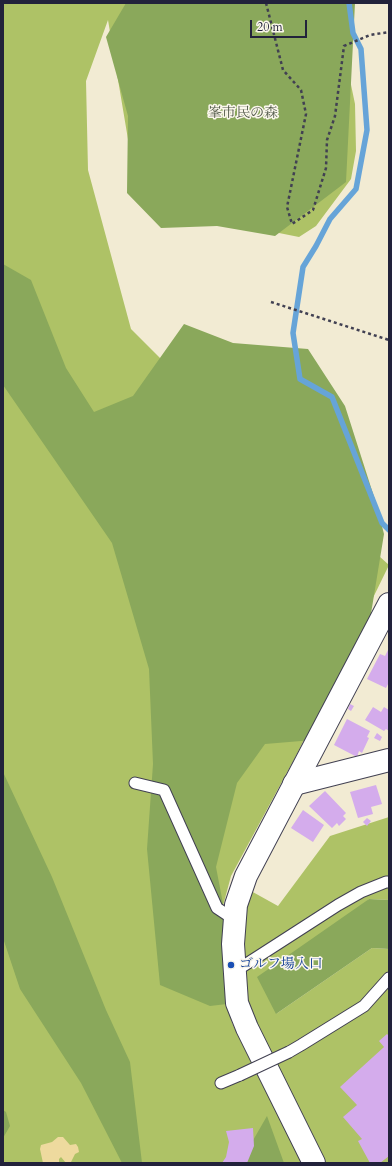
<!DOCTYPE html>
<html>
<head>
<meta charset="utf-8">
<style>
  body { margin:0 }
  #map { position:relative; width:392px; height:1166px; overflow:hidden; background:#f2ebd3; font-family:Cardo,serif }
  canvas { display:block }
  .frame { position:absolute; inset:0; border:4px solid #22223b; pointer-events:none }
  .scale { position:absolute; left:250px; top:20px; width:57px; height:18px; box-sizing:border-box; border:2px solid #22223b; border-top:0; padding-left:5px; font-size:12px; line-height:14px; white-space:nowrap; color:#22223b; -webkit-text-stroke:3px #fbf7ec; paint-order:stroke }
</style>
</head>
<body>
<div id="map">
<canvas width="392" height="1166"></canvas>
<div class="frame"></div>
<div class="scale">20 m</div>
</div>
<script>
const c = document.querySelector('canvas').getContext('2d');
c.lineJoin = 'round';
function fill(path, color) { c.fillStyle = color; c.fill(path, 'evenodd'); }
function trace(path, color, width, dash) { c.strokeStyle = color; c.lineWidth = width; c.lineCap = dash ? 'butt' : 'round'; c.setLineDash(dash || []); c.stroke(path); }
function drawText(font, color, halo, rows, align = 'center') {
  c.font = font + ' Cardo,"Noto Serif JP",serif'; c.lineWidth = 3; c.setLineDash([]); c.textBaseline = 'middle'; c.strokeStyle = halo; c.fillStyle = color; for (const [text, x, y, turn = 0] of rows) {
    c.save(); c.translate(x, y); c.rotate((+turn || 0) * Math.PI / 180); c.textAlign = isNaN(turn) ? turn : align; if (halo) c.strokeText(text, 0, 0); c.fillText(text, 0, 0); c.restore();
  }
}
fill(new Path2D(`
  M 3,3 L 334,3 L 355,104 L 356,151 L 351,179 L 316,226 L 299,237 L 139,205 L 108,20 L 86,81 L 88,170 L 131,329 L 172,370 L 389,565 L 298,752 L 231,876 L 220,917 L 218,946 L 232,1023 L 302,1163 L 3,1163 Z
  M 389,817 L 389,900 L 369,899 L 276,1014 L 372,948 L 389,949 L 389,1163 L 324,1163 L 251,1016 L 244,984 L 245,949 L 239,945 L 239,933 L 251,891 L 278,906 L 330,836 Z`), '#aec266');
fill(new Path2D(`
  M 126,3 L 355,3 L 346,182 L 275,236 L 217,226 L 161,228 L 127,193 L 128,116 L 106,37 Z
  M 3,264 L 31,280 L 66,368 L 94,412 L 133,396 L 184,324 L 233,343 L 308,349 L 345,406 L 376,503 L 384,534 L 367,638 L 313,740 L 265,744 L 237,783 L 216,867 L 224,909 L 227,1004 L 210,1006 L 160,985 L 147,849 L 153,764 L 149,669 L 112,543 L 3,385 Z
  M 3,772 L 52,877 L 106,1010 L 130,1062 L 142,1163 L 122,1163 L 81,1083 L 20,989 L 3,938 Z
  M 369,899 L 389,900 L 389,949 L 372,948 L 276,1014 L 257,977 Z
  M 3,1110 L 6,1112 L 10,1126 L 3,1138 Z
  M 267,1116 L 284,1163 L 240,1163 Z`), '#8aa85b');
fill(new Path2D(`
  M 58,1137 L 63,1137 L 70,1145 L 76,1144 L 78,1147 L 79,1152 L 75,1154 L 71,1162 L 66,1163 L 61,1157 L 59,1159 L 59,1163 L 43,1163 L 40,1149 L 41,1145 L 52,1142 Z`), '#eeda9e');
trace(new Path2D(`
  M 349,3 L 353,33 L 361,49 L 367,130 L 356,189 L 330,219 L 316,246 L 303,267 L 293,333 L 300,379 L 332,397 L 382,523 L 389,530`), '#66a4d8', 5.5);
fill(new Path2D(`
  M 389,648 L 389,682 L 386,688 L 367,679 L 380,654 L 385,656 Z
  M 350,704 L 354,706 L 351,711 L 348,709 Z
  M 373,707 L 381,712 L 384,707 L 389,710 L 389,731 L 386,729 L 384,731 L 365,720 Z
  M 347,719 L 370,731 L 367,737 L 369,738 L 362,753 L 359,751 L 357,757 L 334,745 Z
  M 377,733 L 382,737 L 380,741 L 374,738 Z
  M 376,785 L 382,804 L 371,807 L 373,814 L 358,818 L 350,792 Z
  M 325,791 L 346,813 L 343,816 L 346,819 L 339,826 L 337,823 L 332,828 L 309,806 Z
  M 303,810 L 324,825 L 313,842 L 291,828 Z
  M 367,818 L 371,821 L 367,826 L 363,822 Z
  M 387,1034 L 389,1036 L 389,1156 L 380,1163 L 370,1163 L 358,1141 L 362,1139 L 343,1117 L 357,1105 L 340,1087 L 384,1047 L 379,1041 Z
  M 253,1128 L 254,1146 L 247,1163 L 222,1163 L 226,1157 L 229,1142 L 226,1131 Z`), '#d4acec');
const lane = new Path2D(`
  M 135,783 L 164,790 L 217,908 L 235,920
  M 234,972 L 338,905 L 361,892 L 386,882 L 389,882
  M 289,1052 L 301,1045 L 364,1006 L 389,978
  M 221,1083 L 240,1075`);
const street = new Path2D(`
  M 294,784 L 389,760`);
const secondary = new Path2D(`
  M 314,1163 L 247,1028 L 237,1003 L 233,944 L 236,905 L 246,876 L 389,604`);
trace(lane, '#414052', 13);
trace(street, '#414052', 24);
trace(secondary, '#414052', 24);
trace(new Path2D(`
  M 266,3 L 283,70 L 301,90 L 306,114 L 287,207 L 292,224 L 313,210 L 326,168 L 327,140 L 335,116 L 344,46 L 370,35 L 389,32
  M 271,302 L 389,340`), '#414052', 2.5, [3, 3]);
trace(lane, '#fff', 11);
trace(street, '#fff', 22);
trace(secondary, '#fff', 22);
const laneBridge = new Path2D(`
  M 240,1075 L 289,1052`);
trace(laneBridge, '#414052', 13, []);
trace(laneBridge, '#fff', 11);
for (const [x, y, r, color] of [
  [231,965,4,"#1a4fb4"]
]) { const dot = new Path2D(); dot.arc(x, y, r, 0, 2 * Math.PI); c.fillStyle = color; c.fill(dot); trace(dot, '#fbf7ec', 1.5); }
drawText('14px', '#535a4a', '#fbf7ec', [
  ["峯市民の森",243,114]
]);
drawText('14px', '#164399', '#fbf7ec', [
  ["ゴルフ場入口",239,965]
], 'left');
</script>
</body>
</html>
